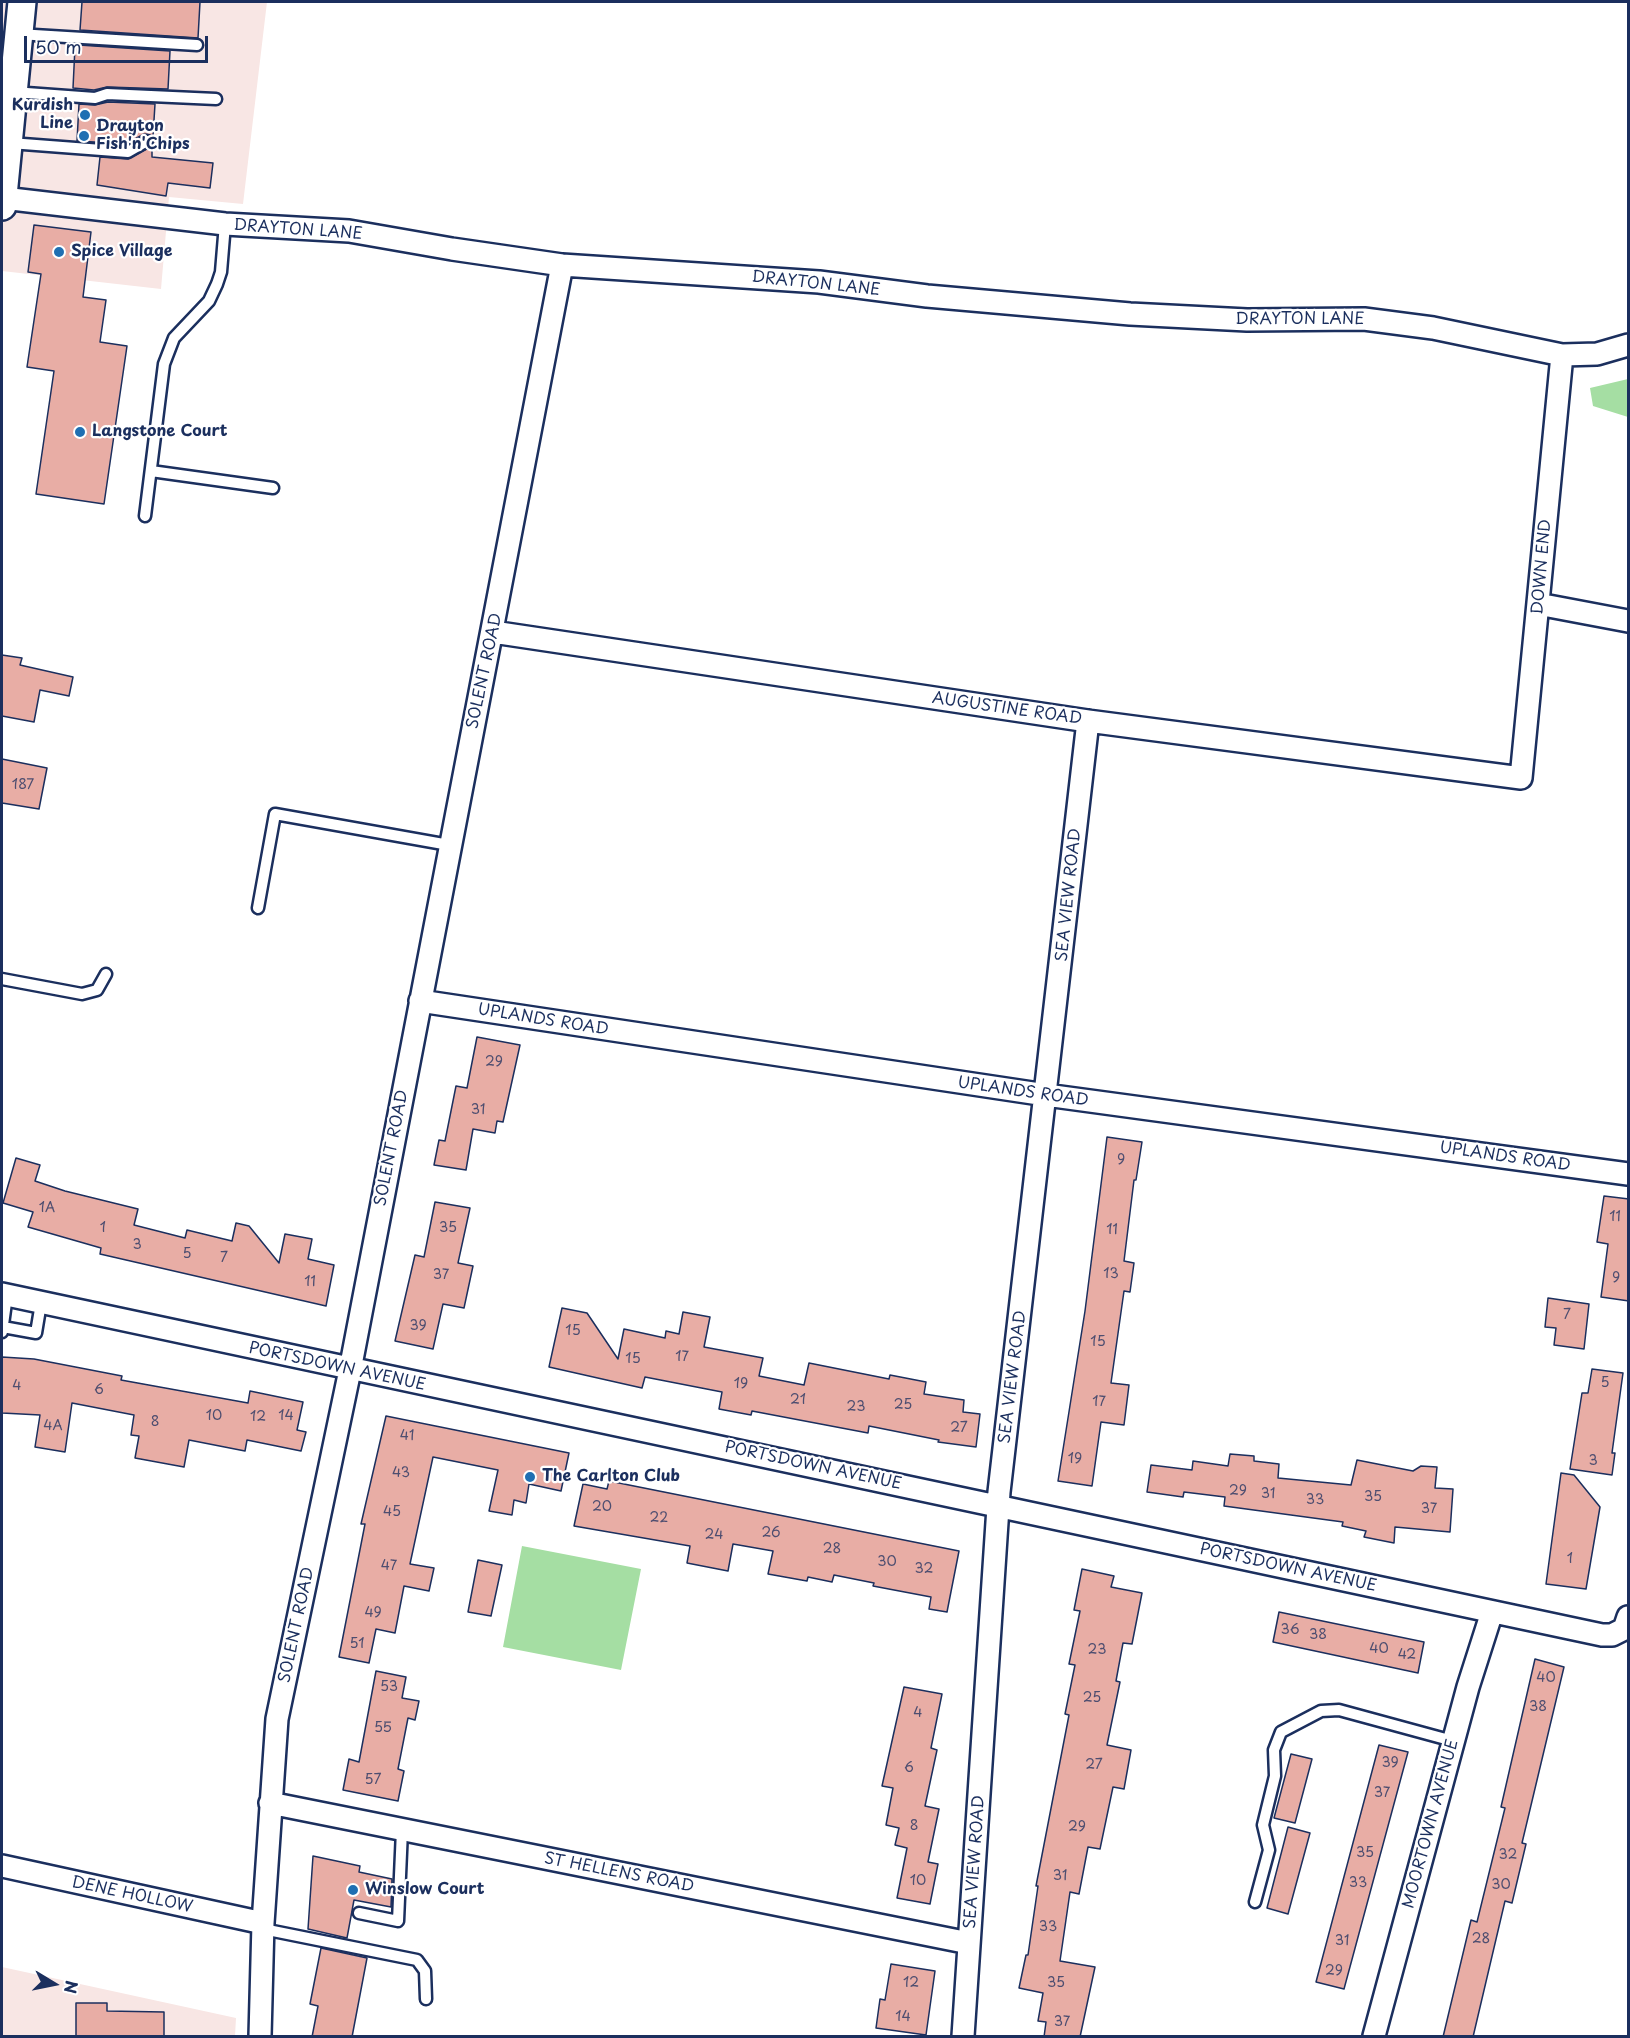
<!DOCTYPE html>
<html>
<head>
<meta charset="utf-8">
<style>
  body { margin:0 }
  #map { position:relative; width:1630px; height:2038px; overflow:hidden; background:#fff; font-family:"Playpen Sans",sans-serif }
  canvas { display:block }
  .frame { position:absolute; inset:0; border:3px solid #1b2f5e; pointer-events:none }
  .north { position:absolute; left:24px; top:1954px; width:60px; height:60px; -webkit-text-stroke:4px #fff; paint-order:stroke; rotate:100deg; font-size:16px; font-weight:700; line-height:24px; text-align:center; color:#1b2f5e }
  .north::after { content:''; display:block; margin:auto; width:21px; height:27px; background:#1b2f5e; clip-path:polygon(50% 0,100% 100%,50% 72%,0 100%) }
  .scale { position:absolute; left:24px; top:36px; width:184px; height:27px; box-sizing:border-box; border:3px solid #1b2f5e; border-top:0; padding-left:8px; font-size:18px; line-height:21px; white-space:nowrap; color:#1b2f5e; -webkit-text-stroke:4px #fff; paint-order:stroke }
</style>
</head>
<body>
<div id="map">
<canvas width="1630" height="2038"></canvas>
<div class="frame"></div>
<div class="north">N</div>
<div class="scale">50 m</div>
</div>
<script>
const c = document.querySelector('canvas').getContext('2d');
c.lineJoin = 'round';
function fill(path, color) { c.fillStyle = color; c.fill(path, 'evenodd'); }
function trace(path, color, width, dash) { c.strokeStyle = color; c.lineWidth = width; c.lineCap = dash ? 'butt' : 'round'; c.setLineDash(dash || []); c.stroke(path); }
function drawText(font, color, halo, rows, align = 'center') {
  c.font = font + ' "Playpen Sans",sans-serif'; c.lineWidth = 4.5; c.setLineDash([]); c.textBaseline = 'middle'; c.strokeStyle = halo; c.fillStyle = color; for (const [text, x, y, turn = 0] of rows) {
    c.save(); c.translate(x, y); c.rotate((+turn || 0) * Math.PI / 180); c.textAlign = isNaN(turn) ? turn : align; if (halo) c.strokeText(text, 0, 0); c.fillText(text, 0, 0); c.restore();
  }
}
fill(new Path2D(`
  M 2,2 L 267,2 L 243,204 L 169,197 L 161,289 L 2,271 Z
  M 2,1967 L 236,2018 L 235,2036 L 2,2036 Z`), '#f8e6e4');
fill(new Path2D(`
  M 1628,379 L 1628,417 L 1593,406 L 1590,388 Z
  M 522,1546 L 641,1569 L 621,1670 L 503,1647 Z`), '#a5dea3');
const building = new Path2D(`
  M 82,2 L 200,2 L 198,38 L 80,30 Z
  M 79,45 L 170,51 L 168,89 L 107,87 L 94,90 L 73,88 L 75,47 Z
  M 108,102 L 155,104 L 153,136 L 144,134 L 126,144 L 77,141 L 79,104 L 95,105 Z
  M 152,146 L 152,157 L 213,163 L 210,188 L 168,183 L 166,196 L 97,185 L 100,157 L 128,159 Z
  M 34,225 L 91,232 L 83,297 L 106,300 L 100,342 L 127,346 L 104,504 L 36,494 L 54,371 L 27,367 L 41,274 L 28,272 Z
  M 2,655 L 22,658 L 20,665 L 73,677 L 69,696 L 40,690 L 34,722 L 2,716 Z
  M 2,759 L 47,768 L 39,809 L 2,803 Z
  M 477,1037 L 520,1045 L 503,1122 L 497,1121 L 495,1133 L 473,1129 L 466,1170 L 434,1165 L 439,1140 L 445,1141 L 456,1086 L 467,1088 Z
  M 1107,1137 L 1142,1142 L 1136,1180 L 1134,1180 L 1124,1261 L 1134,1263 L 1130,1292 L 1124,1291 L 1111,1383 L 1129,1385 L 1124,1425 L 1101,1422 L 1092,1486 L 1058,1481 L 1085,1311 Z
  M 16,1158 L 40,1165 L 35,1181 L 65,1191 L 138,1209 L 134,1225 L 185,1238 L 187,1230 L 232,1241 L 236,1223 L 249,1226 L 279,1263 L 285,1234 L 312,1239 L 308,1259 L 334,1265 L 326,1306 L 100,1254 L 101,1248 L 28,1227 L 33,1212 L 3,1203 Z
  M 1604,1196 L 1629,1199 L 1629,1301 L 1601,1297 L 1608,1244 L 1597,1242 Z
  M 435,1202 L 470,1208 L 458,1263 L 473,1266 L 464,1308 L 443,1304 L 433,1349 L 395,1341 L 415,1255 L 424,1257 Z
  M 1548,1298 L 1589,1304 L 1584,1349 L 1554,1345 L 1556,1328 L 1545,1327 Z
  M 562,1308 L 587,1313 L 618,1359 L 624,1329 L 665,1338 L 666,1331 L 679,1334 L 683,1312 L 710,1317 L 704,1347 L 763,1358 L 759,1376 L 804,1385 L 809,1363 L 889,1379 L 890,1375 L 926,1382 L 924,1394 L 964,1400 L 963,1412 L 980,1414 L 976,1447 L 938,1442 L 939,1440 L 869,1426 L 868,1433 L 752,1411 L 751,1415 L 719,1409 L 722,1392 L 645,1377 L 642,1388 L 549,1367 Z
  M 2,1357 L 34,1359 L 122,1376 L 121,1380 L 248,1403 L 250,1391 L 303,1402 L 297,1430 L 306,1432 L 301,1451 L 247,1440 L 245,1451 L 189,1440 L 184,1467 L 135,1458 L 139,1436 L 131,1435 L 134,1415 L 72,1403 L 65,1452 L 35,1447 L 40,1415 L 2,1413 Z
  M 1592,1369 L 1623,1373 L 1612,1453 L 1615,1453 L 1612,1475 L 1570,1469 L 1582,1393 L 1588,1393 Z
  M 386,1416 L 569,1453 L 561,1491 L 529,1484 L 526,1503 L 514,1500 L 512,1515 L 489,1511 L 498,1470 L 433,1457 L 410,1564 L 434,1568 L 429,1591 L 404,1586 L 395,1633 L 376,1629 L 369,1663 L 339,1657 L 365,1524 L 361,1524 Z
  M 1230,1454 L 1254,1456 L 1254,1461 L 1279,1464 L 1278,1478 L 1351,1485 L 1357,1460 L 1413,1471 L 1421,1466 L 1437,1467 L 1435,1488 L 1453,1489 L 1450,1532 L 1395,1527 L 1394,1543 L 1364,1537 L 1366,1531 L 1342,1526 L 1343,1522 L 1224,1506 L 1225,1497 L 1184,1492 L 1183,1497 L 1147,1492 L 1151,1465 L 1192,1470 L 1193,1461 L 1228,1466 Z
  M 1561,1473 L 1574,1475 L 1600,1507 L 1586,1589 L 1546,1584 Z
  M 609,1481 L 959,1551 L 947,1612 L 929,1609 L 931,1597 L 873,1586 L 874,1583 L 834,1575 L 832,1582 L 808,1577 L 807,1581 L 768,1574 L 773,1551 L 733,1544 L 728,1571 L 687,1563 L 690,1546 L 574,1526 L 583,1484 L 607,1489 Z
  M 478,1560 L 502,1565 L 491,1616 L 468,1612 Z
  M 1082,1569 L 1114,1576 L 1111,1587 L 1142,1593 L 1132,1644 L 1123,1643 L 1116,1681 L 1120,1682 L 1107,1745 L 1131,1750 L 1124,1789 L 1113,1787 L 1100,1849 L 1088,1847 L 1079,1894 L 1070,1892 L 1060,1961 L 1095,1967 L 1080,2037 L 1044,2037 L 1046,2022 L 1038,2021 L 1043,1993 L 1019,1988 L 1026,1955 L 1028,1955 L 1038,1886 L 1036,1886 L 1069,1715 L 1065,1714 L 1075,1665 L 1069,1664 L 1080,1611 L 1074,1610 Z
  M 1279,1612 L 1424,1642 L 1418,1673 L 1273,1642 Z
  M 1535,1659 L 1564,1667 L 1522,1843 L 1526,1844 L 1512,1903 L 1505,1901 L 1473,2037 L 1443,2037 L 1471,1920 L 1477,1922 L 1505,1808 L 1501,1807 Z
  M 376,1671 L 406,1677 L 402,1698 L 419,1701 L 415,1720 L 408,1718 L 398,1769 L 404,1771 L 398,1801 L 343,1790 L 349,1759 L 359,1762 Z
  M 904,1687 L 942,1694 L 931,1748 L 937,1750 L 925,1806 L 939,1809 L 928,1862 L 938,1864 L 930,1904 L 897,1898 L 907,1848 L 895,1845 L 899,1828 L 886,1825 L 893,1788 L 882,1786 Z
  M 1379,1745 L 1408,1752 L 1344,1989 L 1316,1982 Z
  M 1291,1754 L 1312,1759 L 1295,1823 L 1274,1818 Z
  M 1288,1827 L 1310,1833 L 1288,1914 L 1267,1908 Z
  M 313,1856 L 360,1866 L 359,1872 L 392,1879 L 391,1907 L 354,1900 L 347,1938 L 308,1929 Z
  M 321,1948 L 367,1958 L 352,2037 L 312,2037 L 318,2006 L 310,2004 Z
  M 891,1964 L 935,1971 L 926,2035 L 876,2028 L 880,1999 L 885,2000 Z
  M 76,2003 L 107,2003 L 107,2011 L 164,2012 L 164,2037 L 76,2037 Z`);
fill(building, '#e8ada5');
trace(building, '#1b2f5e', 1.5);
const service = new Path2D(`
  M 18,34 L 197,45
  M 13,92 L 95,98 L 107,94 L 216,99
  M 10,143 L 128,152 L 147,141
  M 151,471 L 273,488
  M 145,516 L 164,364 L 174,338 L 209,301 L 217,284 L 221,272 L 225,224
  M 258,908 L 275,814 L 449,845
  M 2,979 L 82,994 L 97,990 L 106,974
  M 3,1327 L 36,1333 L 41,1303
  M 2,1332 L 7,1295
  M 1255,1902 L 1269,1850 L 1263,1825 L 1275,1776 L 1274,1750 L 1281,1732 L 1321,1711 L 1339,1710 L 1453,1741
  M 359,1913 L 398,1921 L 402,1830
  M 263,1929 L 417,1960 L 425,1971 L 426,1999`);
const minor = new Path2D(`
  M 3,198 L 225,224 L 349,231 L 452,249 L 562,265 L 819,282 L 927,296 L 1130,314 L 1247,320 L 1364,319 L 1433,328 L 1562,355 L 1597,354 L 1628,345
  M 1538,604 L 1628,621
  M 493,632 L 1088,721 L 1521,778 L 1562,355
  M 420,1001 L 1046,1095 L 1628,1174
  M 2,1294 L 1602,1635 L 1612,1635 L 1624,1629 L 1628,1617
  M 270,1803 L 969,1943
  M 2,1866 L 263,1923
  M 260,2036 L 263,1923 L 277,1719 L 350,1370 L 562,265
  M 963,2036 L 999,1492 L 1088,721
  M 1374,2036 L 1468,1687 L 1492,1612`);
const tertiary = new Path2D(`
  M 2,206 L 22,2`);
trace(service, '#1b2f5e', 15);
trace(minor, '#1b2f5e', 26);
trace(tertiary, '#1b2f5e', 32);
trace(service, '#fff', 10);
trace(minor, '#fff', 21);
trace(tertiary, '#fff', 27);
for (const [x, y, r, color] of [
  [85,115,6,"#1f6fb2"],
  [84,136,6,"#1f6fb2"],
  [59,252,6,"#1f6fb2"],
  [80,432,6,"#1f6fb2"],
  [530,1477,6,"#1f6fb2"],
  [353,1890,6,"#1f6fb2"]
]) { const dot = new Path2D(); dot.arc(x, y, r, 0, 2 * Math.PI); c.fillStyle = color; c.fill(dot); trace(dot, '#fff', 2); }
drawText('14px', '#4e4e70', null, [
  ["187",23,785],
  ["29",494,1062],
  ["31",478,1110],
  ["9",1121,1160],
  ["1A",47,1208],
  ["11",1615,1217],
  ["1",103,1228],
  ["35",448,1228],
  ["11",1112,1230],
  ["3",137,1245],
  ["5",187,1254],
  ["7",224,1258],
  ["13",1111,1274],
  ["37",441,1275],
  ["9",1616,1278],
  ["11",310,1282],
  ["7",1567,1315],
  ["39",418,1326],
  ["15",573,1331],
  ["15",1098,1342],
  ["17",682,1357],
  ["15",633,1359],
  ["5",1605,1383],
  ["19",741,1384],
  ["4",17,1386],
  ["6",99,1390],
  ["21",798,1400],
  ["17",1099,1402],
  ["25",903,1405],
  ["23",856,1407],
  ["10",214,1416],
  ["14",286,1416],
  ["12",258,1417],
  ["8",155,1422],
  ["4A",53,1426],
  ["27",959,1428],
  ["41",407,1436],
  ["19",1075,1459],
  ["3",1593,1461],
  ["43",401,1473],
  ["29",1238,1491],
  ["31",1268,1494],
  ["35",1373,1497],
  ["33",1315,1500],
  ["20",602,1507],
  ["37",1429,1509],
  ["45",392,1512],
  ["22",659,1518],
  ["26",771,1533],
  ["24",714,1535],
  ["28",832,1549],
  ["1",1570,1559],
  ["30",887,1562],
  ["47",389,1566],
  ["32",924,1569],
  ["49",373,1613],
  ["36",1290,1630],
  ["38",1318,1635],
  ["51",357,1644],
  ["40",1379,1649],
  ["23",1097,1650],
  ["42",1407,1655],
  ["40",1546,1678],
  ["53",389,1687],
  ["25",1092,1698],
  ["38",1538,1707],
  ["4",918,1713],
  ["55",383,1728],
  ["39",1390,1763],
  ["27",1094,1765],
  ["6",909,1768],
  ["57",373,1780],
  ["37",1382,1793],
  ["8",914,1826],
  ["29",1077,1827],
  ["35",1365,1853],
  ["32",1508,1855],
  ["31",1060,1876],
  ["10",918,1881],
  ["33",1358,1883],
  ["30",1501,1885],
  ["33",1048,1927],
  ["28",1481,1939],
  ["31",1342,1941],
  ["29",1334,1971],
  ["12",911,1983],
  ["35",1056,1983],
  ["14",903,2017],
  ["37",1062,2022]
]);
drawText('bold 16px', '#1b2f5e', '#fff', [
  ["Kurdish",73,106,"right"],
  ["Line",73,124,"right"],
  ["Drayton",96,127],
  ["Fish'n'Chips",96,145],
  ["Spice Village",71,252],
  ["Langstone Court",92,432],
  ["The Carlton Club",542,1477],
  ["Winslow Court",365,1890]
], 'left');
drawText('16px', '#1b2f5e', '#fff', [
  ["DRAYTON LANE",298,230,4],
  ["DRAYTON LANE",816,284,6],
  ["DRAYTON LANE",1300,320],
  ["DOWN END",1542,567,-85],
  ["SOLENT ROAD",485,671,-78],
  ["AUGUSTINE ROAD",1007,709,8],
  ["SEA VIEW ROAD",1069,895,-84],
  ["UPLANDS ROAD",543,1020,9],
  ["UPLANDS ROAD",1023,1092,8],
  ["SOLENT ROAD",392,1148,-79],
  ["UPLANDS ROAD",1505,1157,8],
  ["PORTSDOWN AVENUE",337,1367,12],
  ["SEA VIEW ROAD",1013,1377,-83],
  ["PORTSDOWN AVENUE",813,1466,12],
  ["PORTSDOWN AVENUE",1288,1568,12],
  ["SOLENT ROAD",297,1625,-78],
  ["MOORTOWN AVENUE",1431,1824,-75],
  ["SEA VIEW ROAD",975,1862,-86],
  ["ST HELLENS ROAD",619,1873,11],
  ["DENE HOLLOW",132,1895,12]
]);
</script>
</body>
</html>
